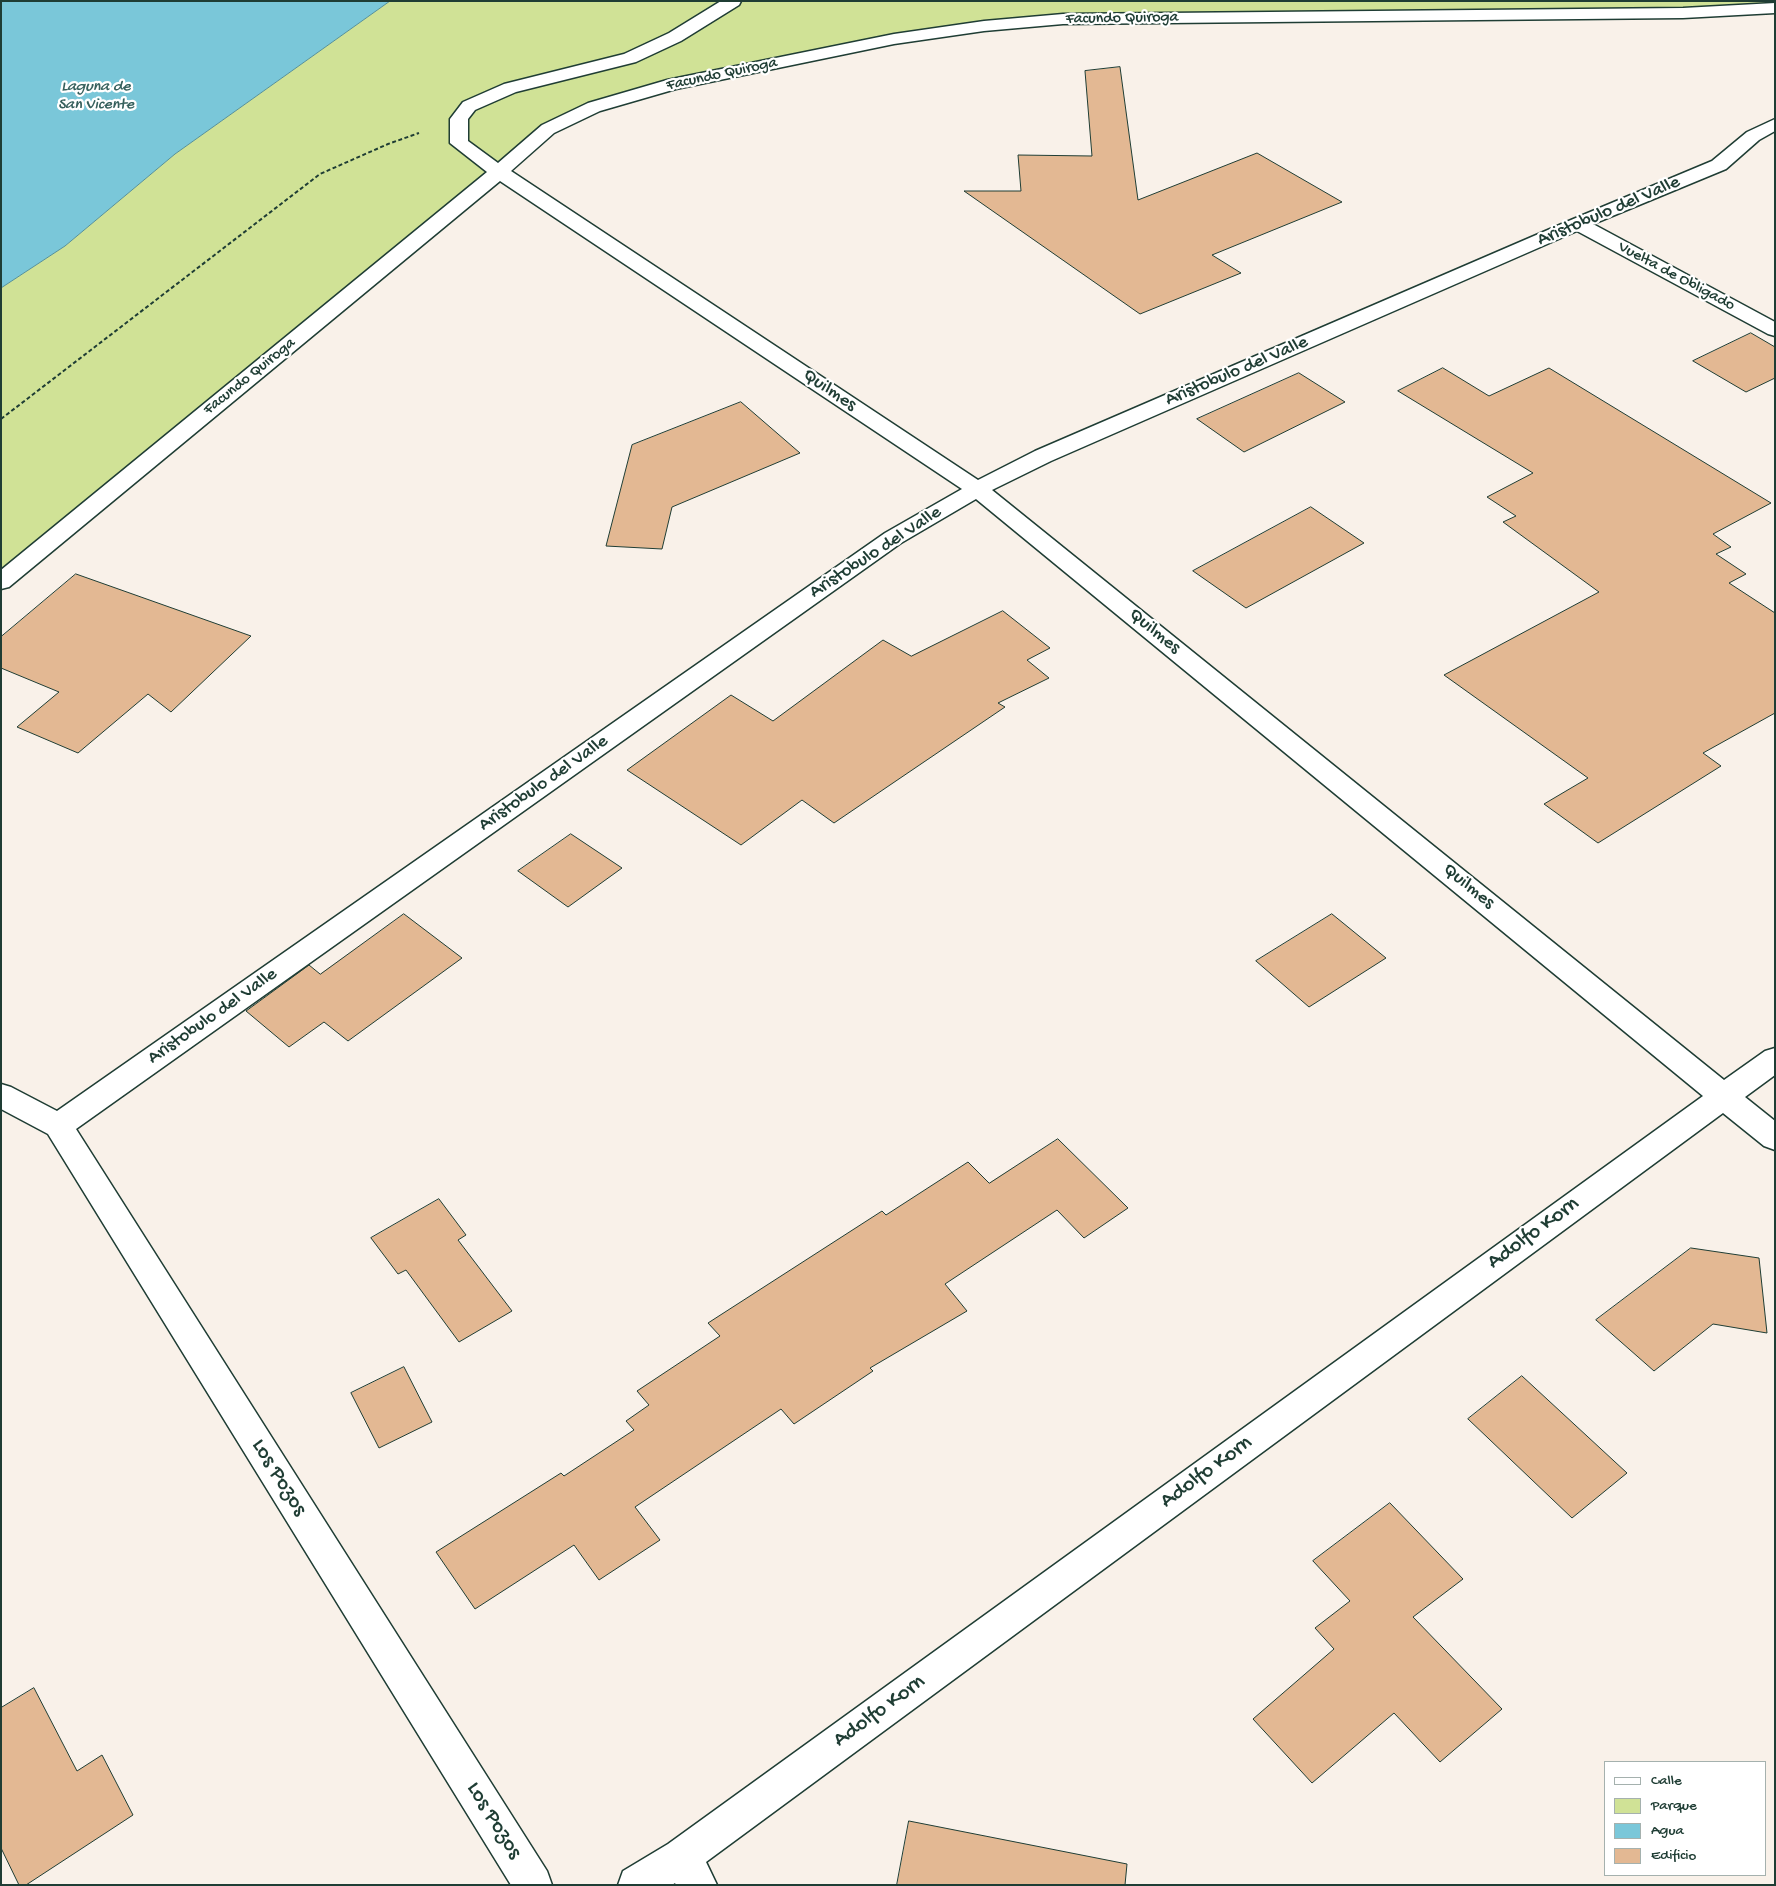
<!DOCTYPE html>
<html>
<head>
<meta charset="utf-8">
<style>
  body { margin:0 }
  #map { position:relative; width:1776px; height:1886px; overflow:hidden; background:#f9f1e9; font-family:"Gochi Hand",sans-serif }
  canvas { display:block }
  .frame { position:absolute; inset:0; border:2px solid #1f3d34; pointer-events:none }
  .legend { position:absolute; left:1604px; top:1761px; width:162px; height:115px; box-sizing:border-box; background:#fff; border:1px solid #a5b1ae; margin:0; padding:6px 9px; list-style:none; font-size:15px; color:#1f3d34 }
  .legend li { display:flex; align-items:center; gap:10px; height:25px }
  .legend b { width:25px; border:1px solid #a5b1ae }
</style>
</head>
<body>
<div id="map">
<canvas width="1776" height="1886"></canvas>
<div class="frame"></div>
<ul class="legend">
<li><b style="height:6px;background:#fff"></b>Calle</li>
<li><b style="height:14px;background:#d0e296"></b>Parque</li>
<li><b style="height:14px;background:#7ac7d9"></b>Agua</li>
<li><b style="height:14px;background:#e3b893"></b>Edificio</li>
</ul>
</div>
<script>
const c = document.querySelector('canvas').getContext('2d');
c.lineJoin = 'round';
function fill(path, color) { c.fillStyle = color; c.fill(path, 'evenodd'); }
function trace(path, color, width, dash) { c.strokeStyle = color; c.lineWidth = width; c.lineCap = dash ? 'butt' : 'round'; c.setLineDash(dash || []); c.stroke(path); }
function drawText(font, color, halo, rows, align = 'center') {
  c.font = font + ' "Gochi Hand",sans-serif'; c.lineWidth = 4.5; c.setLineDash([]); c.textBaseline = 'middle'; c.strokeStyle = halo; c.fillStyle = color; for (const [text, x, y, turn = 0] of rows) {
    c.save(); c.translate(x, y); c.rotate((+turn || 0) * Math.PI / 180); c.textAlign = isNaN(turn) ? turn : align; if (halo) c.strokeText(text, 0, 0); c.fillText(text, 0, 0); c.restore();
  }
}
fill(new Path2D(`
  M 390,1 L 1775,1 L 1775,8 L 1063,19 L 984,26 L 673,84 L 548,129 L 1,571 L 1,288 L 65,246 L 175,154 Z`), '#d0e296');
const water = new Path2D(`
  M 1,1 L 390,1 L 175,154 L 65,246 L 1,288 Z`);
fill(water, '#7ac7d9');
trace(water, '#569097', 1);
const building = new Path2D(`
  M 1120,67 L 1138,200 L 1257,153 L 1342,202 L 1212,255 L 1241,273 L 1140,314 L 964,191 L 1021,191 L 1018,155 L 1092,156 L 1085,71 Z
  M 1751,333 L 1775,347 L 1775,378 L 1746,392 L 1693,361 Z
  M 1443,368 L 1489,396 L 1549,368 L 1771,503 L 1713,534 L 1731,547 L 1716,554 L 1746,574 L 1729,583 L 1775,613 L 1775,713 L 1703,753 L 1721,766 L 1598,843 L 1544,804 L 1588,778 L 1444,675 L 1599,592 L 1503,522 L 1516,516 L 1487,497 L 1533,473 L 1398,391 Z
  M 1299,373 L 1345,402 L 1244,452 L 1197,419 Z
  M 741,402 L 800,453 L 672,507 L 662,549 L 606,546 L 632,445 Z
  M 1311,507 L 1364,543 L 1246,608 L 1193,571 Z
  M 76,574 L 251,636 L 171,712 L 148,694 L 78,753 L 17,727 L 59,692 L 1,668 L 1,637 Z
  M 1003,611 L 1050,648 L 1027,660 L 1049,678 L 998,703 L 1005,707 L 834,823 L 802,800 L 741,845 L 627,770 L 731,695 L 773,721 L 883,640 L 911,656 Z
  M 571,834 L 622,868 L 568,907 L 518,871 Z
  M 404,914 L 462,958 L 348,1041 L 324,1022 L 289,1047 L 246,1011 L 309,965 L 320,974 Z
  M 1332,914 L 1386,958 L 1309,1007 L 1256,961 Z
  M 1058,1139 L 1128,1208 L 1084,1238 L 1057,1210 L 945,1284 L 967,1311 L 870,1368 L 873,1371 L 794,1424 L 781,1409 L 635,1507 L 660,1540 L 599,1580 L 574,1545 L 475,1609 L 436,1552 L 561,1473 L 564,1476 L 634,1430 L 626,1421 L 649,1405 L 637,1391 L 720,1336 L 708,1323 L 882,1211 L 886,1215 L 968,1162 L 989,1183 Z
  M 439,1199 L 466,1235 L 458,1240 L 512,1311 L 459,1342 L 406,1270 L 398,1274 L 371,1238 Z
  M 1691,1248 L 1759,1258 L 1767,1333 L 1713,1324 L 1654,1371 L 1596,1320 Z
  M 404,1367 L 432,1422 L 379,1448 L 351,1393 Z
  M 1522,1376 L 1627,1473 L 1572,1518 L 1468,1419 Z
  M 1390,1503 L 1463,1579 L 1413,1617 L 1502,1709 L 1440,1762 L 1394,1713 L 1312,1783 L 1253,1719 L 1334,1649 L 1315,1628 L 1350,1601 L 1313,1561 Z
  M 34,1688 L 77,1771 L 102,1755 L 133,1815 L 26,1885 L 19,1885 L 1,1848 L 1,1708 Z
  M 909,1821 L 1127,1864 L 1125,1885 L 897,1885 Z`);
fill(building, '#e3b893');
trace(building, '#1f3d34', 1);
const minor = new Path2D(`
  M 721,1 L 741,1 L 739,5 L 681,41 L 636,62 L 516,92 L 475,110 L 468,119 L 468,141 L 498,163 L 542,125 L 588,103 L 667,80 L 894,34 L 984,21 L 1063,14 L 1683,8 L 1775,3 L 1775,13 L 1683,18 L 1063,24 L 984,31 L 894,44 L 676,89 L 600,111 L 554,133 L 511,171 L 978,480 L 1035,451 L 1571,220 L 1712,161 L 1747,132 L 1775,119 L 1775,131 L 1759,140 L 1726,169 L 1593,224 L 1775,322 L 1775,336 L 1768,334 L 1577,231 L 1051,461 L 992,490 L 1724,1080 L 1765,1051 L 1775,1048 L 1775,1075 L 1745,1097 L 1775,1121 L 1775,1150 L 1764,1146 L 1723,1113 L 706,1862 L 717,1885 L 676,1885 L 675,1883 L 672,1885 L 618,1885 L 623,1871 L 668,1844 L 1703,1096 L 976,499 L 901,543 L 76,1129 L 547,1871 L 552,1885 L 511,1885 L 48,1134 L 1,1109 L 1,1084 L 11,1087 L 57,1111 L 885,533 L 962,489 L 500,181 L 9,587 L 1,589 L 1,570 L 487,172 L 450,143 L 450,119 L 463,102 L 504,84 L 624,54 L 669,33 Z`);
trace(minor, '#1f3d34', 3);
trace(new Path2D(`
  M 1,419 L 320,174 L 388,144 L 419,133`), '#1f3d34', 2, [4, 2.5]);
fill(minor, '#fff');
drawText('16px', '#1f3d34', '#fff', [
  ["Facundo Quiroga",1122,19,-1],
  ["Facundo Quiroga",722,75,-12],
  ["Vuelta de Obligado",1676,277,28],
  ["Facundo Quiroga",250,377,-39]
]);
drawText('italic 16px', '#36605d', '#fff', [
  ["Laguna de",96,88],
  ["San Vicente",96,106]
]);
drawText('19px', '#1f3d34', '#fff', [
  ["Aristobulo del Valle",1609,212,-23],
  ["Aristobulo del Valle",1237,372,-23],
  ["Quilmes",829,391,34],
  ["Aristobulo del Valle",876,553,-33],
  ["Quilmes",1154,632,39],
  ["Aristobulo del Valle",544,784,-35],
  ["Quilmes",1468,887,39],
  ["Aristobulo del Valle",213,1017,-35]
]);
drawText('22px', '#1f3d34', '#fff', [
  ["Adolfo Korn",1534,1234,-36],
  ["Adolfo Korn",1207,1473,-36],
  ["Los Pozos",278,1478,58],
  ["Adolfo Korn",880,1712,-36],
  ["Los Pozos",493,1821,58]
]);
</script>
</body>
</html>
